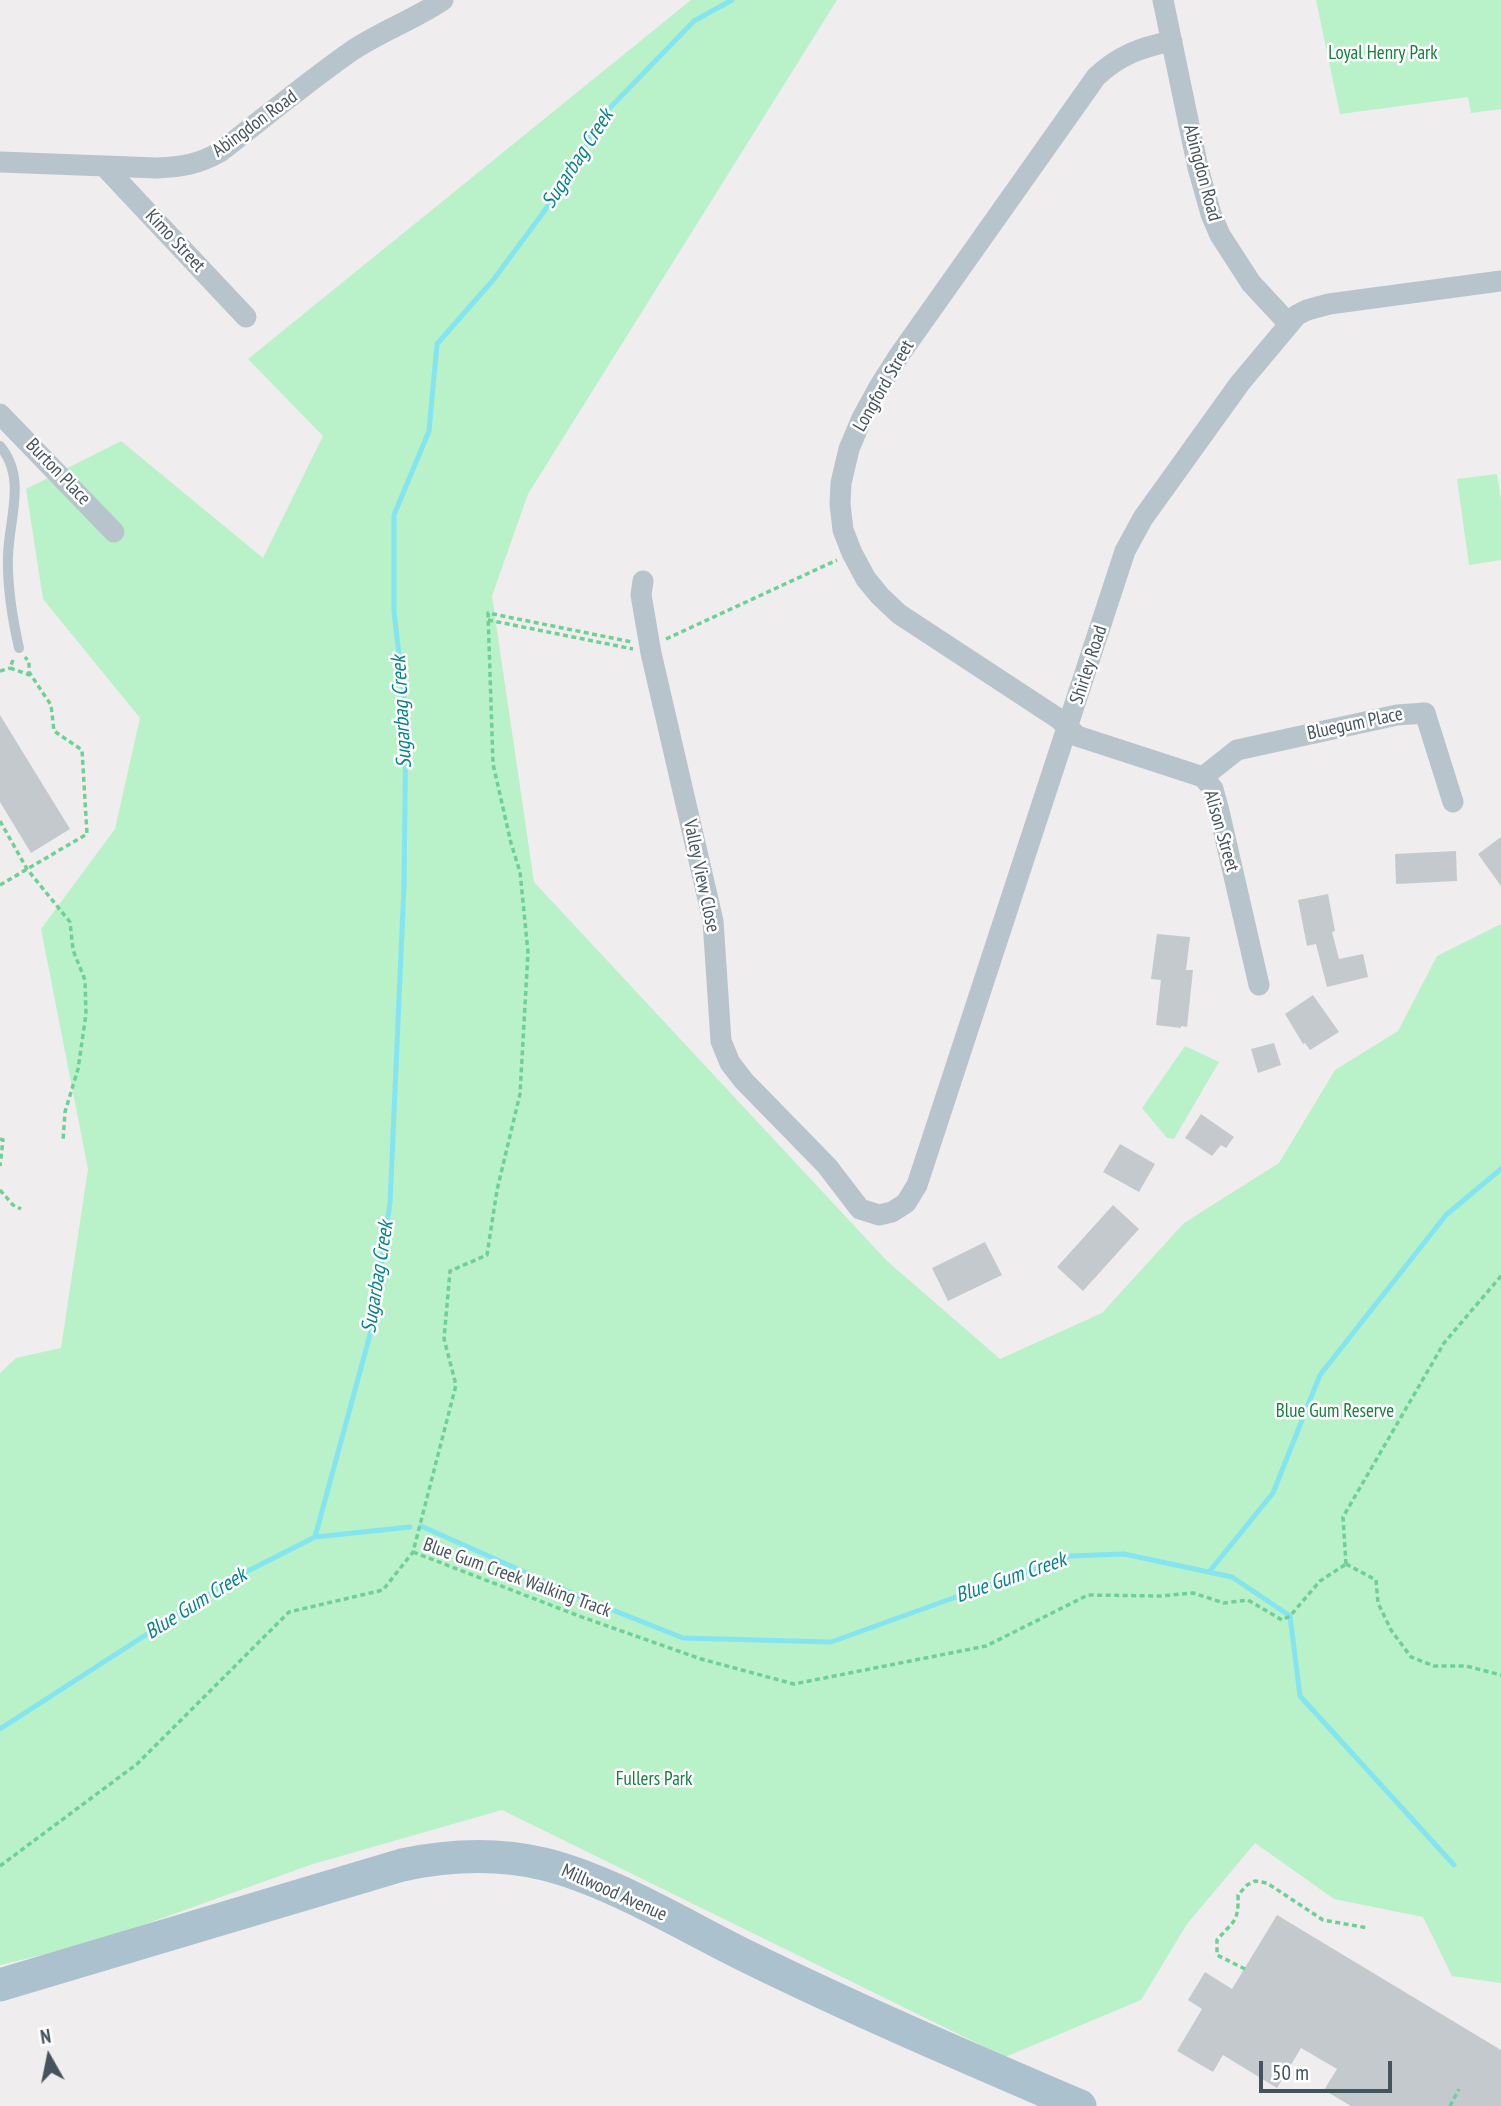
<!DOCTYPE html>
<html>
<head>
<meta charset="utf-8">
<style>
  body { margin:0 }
  #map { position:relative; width:1501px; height:2106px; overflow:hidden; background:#f0edee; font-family:"PT Sans Narrow",sans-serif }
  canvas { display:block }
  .north { position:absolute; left:14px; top:2022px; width:70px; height:70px; -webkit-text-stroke:5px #fff; paint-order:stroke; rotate:351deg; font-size:19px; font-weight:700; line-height:28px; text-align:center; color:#45545c }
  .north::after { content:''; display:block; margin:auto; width:24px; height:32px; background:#45545c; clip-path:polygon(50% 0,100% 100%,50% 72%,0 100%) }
  .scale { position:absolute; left:1259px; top:2061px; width:133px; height:32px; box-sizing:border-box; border:4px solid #45545c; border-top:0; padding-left:9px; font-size:21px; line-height:24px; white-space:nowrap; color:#45545c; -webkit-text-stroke:5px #fff; paint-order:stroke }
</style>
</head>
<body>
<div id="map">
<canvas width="1501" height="2106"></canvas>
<div class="north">N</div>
<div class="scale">50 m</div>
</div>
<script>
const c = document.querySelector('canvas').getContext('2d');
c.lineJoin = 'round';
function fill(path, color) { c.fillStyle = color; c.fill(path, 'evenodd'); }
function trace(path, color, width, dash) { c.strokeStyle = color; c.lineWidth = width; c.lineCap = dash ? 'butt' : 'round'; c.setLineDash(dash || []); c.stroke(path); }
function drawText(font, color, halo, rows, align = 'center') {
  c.font = font + ' "PT Sans Narrow",sans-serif'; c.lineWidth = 5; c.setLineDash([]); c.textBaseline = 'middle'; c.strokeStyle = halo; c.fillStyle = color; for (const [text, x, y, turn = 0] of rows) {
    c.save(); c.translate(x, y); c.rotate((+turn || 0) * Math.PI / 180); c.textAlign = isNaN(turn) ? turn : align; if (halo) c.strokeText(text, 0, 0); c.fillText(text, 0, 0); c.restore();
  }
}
fill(new Path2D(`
  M 691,0 L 837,0 L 528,494 L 492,596 L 534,882 L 887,1261 L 1000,1359 L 1102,1313 L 1184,1223 L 1279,1163 L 1335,1070 L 1398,1031 L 1437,956 L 1501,924 L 1501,1983 L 1452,1976 L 1423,1917 L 1334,1899 L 1255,1843 L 1187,1924 L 1141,2000 L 1005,2057 L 502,1810 L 310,1865 L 93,1943 L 0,1965 L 0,1373 L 16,1358 L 61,1348 L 88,1169 L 41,929 L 115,829 L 140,718 L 43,599 L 26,489 L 121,441 L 263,558 L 323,436 L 248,359 Z
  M 1316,0 L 1501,0 L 1501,109 L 1471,113 L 1468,97 L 1340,114 Z
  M 1497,474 L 1501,500 L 1501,560 L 1469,565 L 1457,479 Z
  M 1185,1046 L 1219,1062 L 1174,1139 L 1167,1138 L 1142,1108 Z`), '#b9f1c8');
trace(new Path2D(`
  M 421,1526 L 585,1599 L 683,1638 L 831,1642 L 1070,1556 L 1124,1554 L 1232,1577 L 1290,1616 L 1300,1696 L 1454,1865
  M 315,1537 L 371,1331 L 390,1203 L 404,886 L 406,715 L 394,612 L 394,515 L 429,431 L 437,344 L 494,279 L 565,183 L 602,116 L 694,21 L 732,0
  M 1209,1572 L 1273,1493 L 1320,1375 L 1446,1215 L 1501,1169
  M 0,1729 L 234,1578 L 315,1537 L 410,1527`), '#84e5f0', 5);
fill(new Path2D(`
  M 0,715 L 70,829 L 31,853 L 0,802 Z
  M 1501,837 L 1501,886 L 1478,854 Z
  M 1456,851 L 1457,881 L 1396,884 L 1395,854 Z
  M 1328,894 L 1335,931 L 1332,932 L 1339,959 L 1363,954 L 1368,977 L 1327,987 L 1316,944 L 1307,946 L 1298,900 Z
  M 1157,934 L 1190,937 L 1186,970 L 1193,970 L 1187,1027 L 1181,1026 L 1181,1028 L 1156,1025 L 1161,980 L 1151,979 Z
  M 1313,995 L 1339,1032 L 1310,1050 L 1305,1043 L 1303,1044 L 1285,1014 Z
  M 1274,1043 L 1281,1065 L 1258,1073 L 1251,1049 Z
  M 1201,1114 L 1234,1137 L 1226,1148 L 1221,1145 L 1212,1156 L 1185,1138 Z
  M 1120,1144 L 1155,1164 L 1139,1192 L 1103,1172 Z
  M 1113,1205 L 1139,1229 L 1083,1291 L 1057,1267 Z
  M 985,1242 L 1002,1275 L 948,1301 L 932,1268 Z
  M 1277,1915 L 1501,2050 L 1501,2106 L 1351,2106 L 1324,2090 L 1337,2069 L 1301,2048 L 1277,2088 L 1223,2055 L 1213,2072 L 1177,2051 L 1202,2009 L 1188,2000 L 1205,1972 L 1232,1989 Z`), '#c4c9ce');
trace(new Path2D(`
  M 488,620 L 633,649
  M 666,639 L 837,560
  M 13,660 L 10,668 L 30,675
  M 0,671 L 10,668
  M 0,821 L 27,869 L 70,922 L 73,950 L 85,980 L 86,1014 L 78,1069 L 65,1112 L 63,1141
  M 0,885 L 87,834 L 82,750 L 54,731 L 51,705 L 29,672 L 29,662 L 25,657
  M 0,1139 L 3,1140 L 0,1166
  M 0,1190 L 13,1205 L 21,1209
  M 413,1552 L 579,1616 L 701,1659 L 794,1684 L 986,1646 L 1088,1595 L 1161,1596 L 1193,1593 L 1224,1603 L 1248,1600 L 1282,1620 L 1290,1616 L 1320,1581 L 1346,1564
  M 1346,1564 L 1343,1517 L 1444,1343 L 1501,1276
  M 1346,1564 L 1376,1580 L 1378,1603 L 1391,1630 L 1411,1657 L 1434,1666 L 1466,1666 L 1501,1675
  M 0,1866 L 137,1764 L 289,1612 L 383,1590 L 413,1552 L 456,1385 L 444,1339 L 450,1271 L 487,1255 L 497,1190 L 520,1094 L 528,952 L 520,872 L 511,843 L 493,764 L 488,613 L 632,642
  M 1245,1969 L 1217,1955 L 1217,1940 C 1233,1921 1239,1923 1238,1895 L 1247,1885 L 1255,1881 L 1267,1883 L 1323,1920 L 1368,1928
  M 1450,2106 L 1459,2089`), '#6fd096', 3.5, [5, 3.5]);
trace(new Path2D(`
  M 0,446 C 27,478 9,518 8,556 C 7,588 12,617 19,648`), '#b8c4cc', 10);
trace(new Path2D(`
  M 1163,0 L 1198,168 L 1211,214 L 1220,235 L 1251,283 L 1289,324
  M 1172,41 C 1142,47 1119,55 1096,77 L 900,354 L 879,387 L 862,418 L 849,449 L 841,483 L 840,504 L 843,530 L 852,553 L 866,579 L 880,596 L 899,614 L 1059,719 L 1077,736 L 1203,777 L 1213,789 L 1219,811 L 1259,985
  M 0,162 L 157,168 C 182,167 199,164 220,152 C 264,118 307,82 353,50 C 382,31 415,19 443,0
  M 104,166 L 246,317
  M 0,414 L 114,532
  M 643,581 L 641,595 L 651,653 L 713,921 L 721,1041 L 730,1063 L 744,1081 L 827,1166 L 860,1209 L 879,1215 L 892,1212 L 906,1203 L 917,1185 L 1125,551 L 1143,518 L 1240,383 L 1297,315 L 1307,310 L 1329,304 L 1501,281
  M 1203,777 L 1237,750 L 1397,715 L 1425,713 L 1453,802`), '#b8c4cc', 21);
trace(new Path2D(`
  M 0,1985 L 402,1865 C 449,1855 498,1853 544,1864 C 612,1881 683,1925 746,1956 C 856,2010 968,2058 1080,2106`), '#acc1ce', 33);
drawText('19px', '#12813d', '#fff', [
  ["Loyal Henry Park",1383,54],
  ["Blue Gum Reserve",1335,1412],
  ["Fullers Park",654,1780]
]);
drawText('19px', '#45545c', '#fff', [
  ["Abingdon Road",255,124,-36],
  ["Abingdon Road",1202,173,75],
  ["Kimo Street",175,241,47],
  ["Longford Street",884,386,-60],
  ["Burton Place",58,472,46],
  ["Shirley Road",1089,665,-72],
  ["Bluegum Place",1355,724,-12],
  ["Alison Street",1221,831,74],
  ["Valley View Close",701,876,78],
  ["Blue Gum Creek Walking Track",517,1578,20],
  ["Millwood Avenue",614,1893,24]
]);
drawText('italic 21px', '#07828f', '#fff', [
  ["Sugarbag Creek",578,159,-57],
  ["Sugarbag Creek",402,712,-93],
  ["Sugarbag Creek",378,1277,-81],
  ["Blue Gum Creek",1011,1578,-19],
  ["Blue Gum Creek",196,1604,-32]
]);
</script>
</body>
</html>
